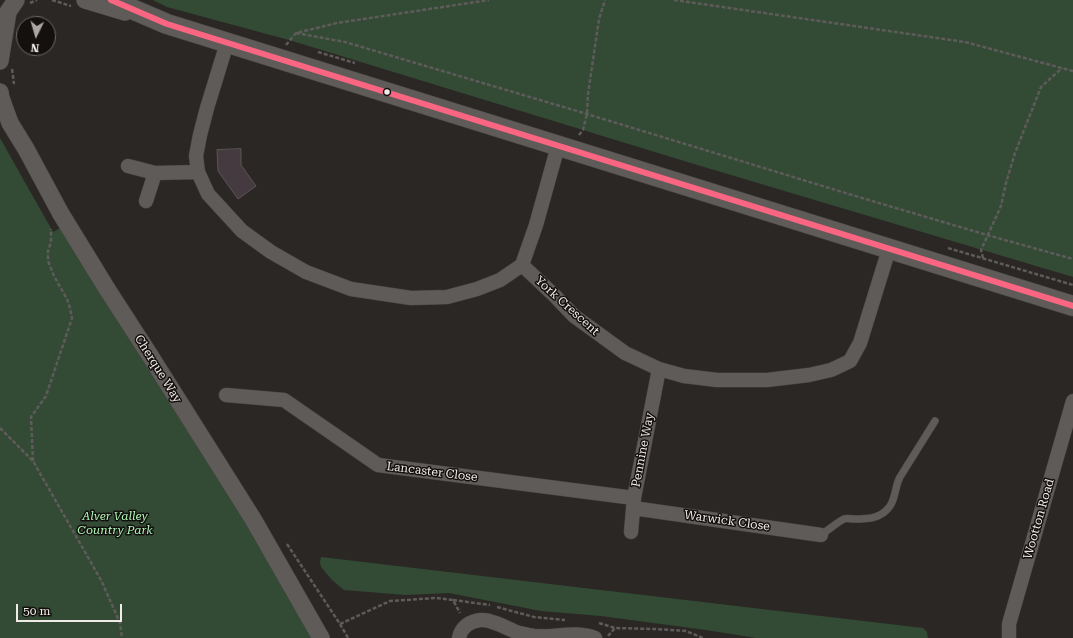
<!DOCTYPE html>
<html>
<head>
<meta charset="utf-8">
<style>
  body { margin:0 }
  #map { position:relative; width:1073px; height:638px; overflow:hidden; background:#2b2725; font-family:"Roboto Serif",serif }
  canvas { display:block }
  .north { position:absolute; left:16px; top:16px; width:40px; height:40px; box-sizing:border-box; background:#13100e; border:1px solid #6c6865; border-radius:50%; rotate:185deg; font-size:11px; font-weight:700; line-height:16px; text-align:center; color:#f1ebe8 }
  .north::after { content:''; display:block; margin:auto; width:14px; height:18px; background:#aca6a4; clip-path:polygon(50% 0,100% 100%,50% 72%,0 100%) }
  .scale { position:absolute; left:16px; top:604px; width:106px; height:18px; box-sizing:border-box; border:2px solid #f1ebe8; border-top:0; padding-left:5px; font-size:12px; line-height:14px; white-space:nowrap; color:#f1ebe8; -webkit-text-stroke:3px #13100e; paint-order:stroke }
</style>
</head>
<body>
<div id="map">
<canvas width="1073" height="638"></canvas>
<div class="north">N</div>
<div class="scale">50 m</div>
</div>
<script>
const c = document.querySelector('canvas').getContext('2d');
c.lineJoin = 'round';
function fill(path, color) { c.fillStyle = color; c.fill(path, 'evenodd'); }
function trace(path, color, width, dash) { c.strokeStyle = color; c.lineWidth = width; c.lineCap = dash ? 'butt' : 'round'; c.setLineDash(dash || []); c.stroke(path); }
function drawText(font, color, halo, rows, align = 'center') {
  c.font = font + ' "Roboto Serif",serif'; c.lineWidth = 3; c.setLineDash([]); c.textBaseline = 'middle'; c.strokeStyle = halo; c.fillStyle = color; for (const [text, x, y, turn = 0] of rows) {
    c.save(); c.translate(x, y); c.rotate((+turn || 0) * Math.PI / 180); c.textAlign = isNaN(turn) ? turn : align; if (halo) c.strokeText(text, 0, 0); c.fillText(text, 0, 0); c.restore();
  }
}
fill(new Path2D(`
  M 153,0 L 1073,0 L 1073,277 L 694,164 L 289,40 L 167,7 Z
  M 0,138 L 53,232 L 60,228 L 121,327 L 253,519 L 312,638 L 0,638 Z
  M 321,557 L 923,628 L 927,632 L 928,638 L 756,638 L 706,630 L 601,616 L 541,611 L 449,593 L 406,595 L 344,590 L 332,580 L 321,567 L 320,562 Z`), '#334b35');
const building = new Path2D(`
  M 241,149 L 241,165 L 256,186 L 238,199 L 218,171 L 217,150 Z`);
fill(building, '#453a40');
trace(building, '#5a5656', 1);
const service = new Path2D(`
  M 821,535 C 827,531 839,521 844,519 C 847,518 851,519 854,519 C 868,519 881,519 890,506 C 896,497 895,486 900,477 L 935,421`);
const minor = new Path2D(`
  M 227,43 L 207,108 L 200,135 L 196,156 L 198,172 L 208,194 L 242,231 L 271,252 L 306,272 L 351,289 L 411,298 L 447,297 L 477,289 L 500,280 L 522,265
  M 558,146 L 536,225 L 522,265 L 555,296 L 574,316 L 603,337 L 625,353 L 659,369 L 684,376 L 717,380 L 767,380 L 809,375 L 831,370 L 850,361 L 860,343 L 889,249
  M 128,166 L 155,173 L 198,172
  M 146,201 L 155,173
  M 226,395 L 284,400 L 378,465 L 634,498
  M 633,508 L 821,535
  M 631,532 L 634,498 L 659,369
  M 459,638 C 461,627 470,621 481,620 C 490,619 507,628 516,632 C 522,634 528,635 534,636 C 553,638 577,630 595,638
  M 1009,638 L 1009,624 L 1073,401`);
const tertiary = new Path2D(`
  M 85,0 L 125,12
  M 0,61 L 8,12 L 16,0
  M 0,92 L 1,98 L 10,123 L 26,149 L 61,214 L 107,289 L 149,354 L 253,519 L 321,638`);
const secondary = new Path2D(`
  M 111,0 L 167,24 L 1073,306`);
trace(service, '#474442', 8);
trace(minor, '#474442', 15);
trace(tertiary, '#474442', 18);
trace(secondary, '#474442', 21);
trace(new Path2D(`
  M 52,0 L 71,6
  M 674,0 L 965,42 L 1073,71
  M 30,3 L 37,0
  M 296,33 L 345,42 L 587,114 L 862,198 L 987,235 L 1073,259
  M 286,45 L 296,33 L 337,23 L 489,0
  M 318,52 L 355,63
  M 12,69 L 14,84
  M 579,135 L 583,130 L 587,114 L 588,94 L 599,19 L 605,0
  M 948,248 L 1073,285
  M 983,258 L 981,250 L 1001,206 L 1006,183 L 1015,153 L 1041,87 L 1062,68
  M 0,428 L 33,461 L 101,580 L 120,623 L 122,638
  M 33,461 L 31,417 L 46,396 L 72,318 L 70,308 L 67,299 L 54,276 L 48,261 L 48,251 L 51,242 L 51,229
  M 287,544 L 340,624 L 348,638
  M 453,600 L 490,605
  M 497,607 L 534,617 L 565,620
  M 599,623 L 615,628 L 655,629 L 686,631 L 703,638
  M 340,624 L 390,601 L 436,598 L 453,600 L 460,613
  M 608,636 L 615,628`), '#5e5b5a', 2.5, [4, 2]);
trace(service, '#5e5b59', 7);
trace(minor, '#5e5b59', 14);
trace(tertiary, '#5e5b59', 17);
trace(secondary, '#5e5b59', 20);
trace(new Path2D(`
  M 111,0 L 167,24 L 1073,306`), '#fa6682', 6);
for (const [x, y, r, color] of [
  [387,92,3.5,"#f1ebe8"]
]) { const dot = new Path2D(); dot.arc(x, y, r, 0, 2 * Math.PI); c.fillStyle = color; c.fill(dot); trace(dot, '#13100e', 1.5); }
drawText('12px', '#f1ebe8', '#13100e', [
  ["York Crescent",567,306,42],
  ["Cherque Way",158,369,58],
  ["Pennine Way",643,450,-79],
  ["Lancaster Close",432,472,7],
  ["Wootton Road",1039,519,-74],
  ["Warwick Close",727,521,8]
]);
drawText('italic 12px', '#aff8b8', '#13100e', [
  ["Alver Valley",115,516],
  ["Country Park",115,530]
]);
</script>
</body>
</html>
